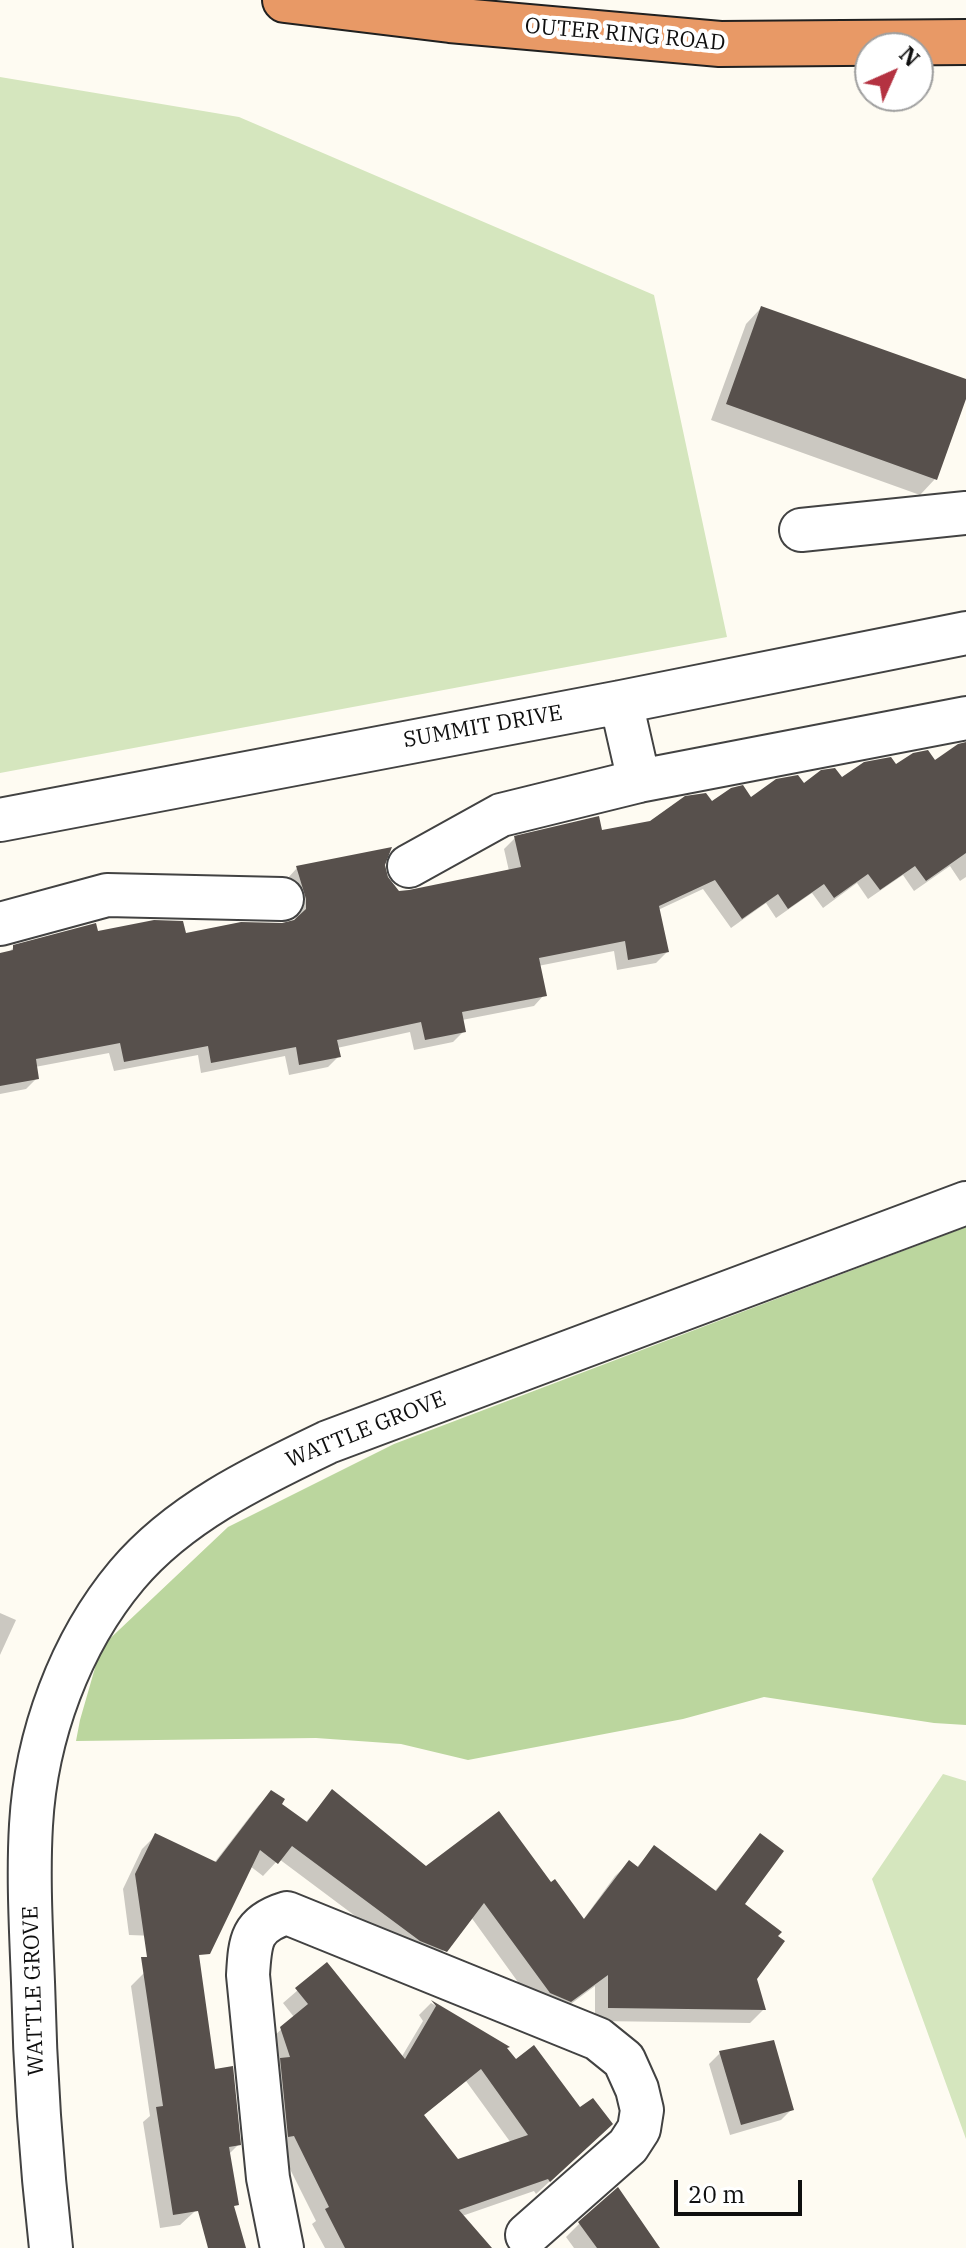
<!DOCTYPE html>
<html>
<head>
<meta charset="utf-8">
<style>
  body { margin:0 }
  #map { position:relative; width:966px; height:2248px; overflow:hidden; background:#fefbf2; font-family:"IBM Plex Serif",serif }
  canvas { display:block }
  .north { position:absolute; left:854px; top:32px; width:80px; height:80px; box-sizing:border-box; background:#fff; border:2px solid #9f9f9f; border-radius:50%; rotate:45deg; font-size:22px; font-weight:700; line-height:32px; text-align:center; color:#0f0f0f }
  .north::after { content:''; display:block; margin:auto; width:28px; height:36px; background:#b43241; clip-path:polygon(50% 0,100% 100%,50% 72%,0 100%) }
  .scale { position:absolute; left:674px; top:2180px; width:128px; height:36px; box-sizing:border-box; border:4px solid #0f0f0f; border-top:0; padding-left:10px; font-size:24px; line-height:28px; white-space:nowrap; color:#0f0f0f; -webkit-text-stroke:6px #fff; paint-order:stroke }
</style>
</head>
<body>
<div id="map">
<canvas width="966" height="2248"></canvas>
<div class="north">N</div>
<div class="scale">20 m</div>
</div>
<script>
const c = document.querySelector('canvas').getContext('2d');
c.lineJoin = 'round';
function fill(path, color) { c.fillStyle = color; c.fill(path, 'evenodd'); }
function trace(path, color, width, dash) { c.strokeStyle = color; c.lineWidth = width; c.lineCap = dash ? 'butt' : 'round'; c.setLineDash(dash || []); c.stroke(path); }
function drawText(font, color, halo, rows, align = 'center') {
  c.font = font + ' "IBM Plex Serif",serif'; c.lineWidth = 8; c.setLineDash([]); c.textBaseline = 'middle'; c.strokeStyle = halo; c.fillStyle = color; for (const [text, x, y, turn = 0] of rows) {
    c.save(); c.translate(x, y); c.rotate((+turn || 0) * Math.PI / 180); c.textAlign = isNaN(turn) ? turn : align; if (halo) c.strokeText(text, 0, 0); c.fillText(text, 0, 0); c.restore();
  }
}
fill(new Path2D(`
  M 0,77 L 239,117 L 654,295 L 727,637 L 0,773 Z
  M 943,1774 L 966,1781 L 966,2139 L 872,1879 Z`), '#d5e6be');
fill(new Path2D(`
  M 966,1227 L 966,1725 L 934,1723 L 764,1697 L 683,1719 L 468,1760 L 401,1744 L 316,1738 L 76,1741 L 80,1720 L 101,1647 L 228,1527 L 394,1444 Z`), '#bbd69e');
fill(new Path2D(`
  M 761,308 L 966,381 L 966,393 L 935,479 L 920,495 L 711,420 L 746,324 Z
  M 966,743 L 966,877 L 960,881 L 950,866 L 914,891 L 903,875 L 868,899 L 857,883 L 823,908 L 812,893 L 776,918 L 766,903 L 731,928 L 703,889 L 658,910 L 667,952 L 656,963 L 617,970 L 614,951 L 538,966 L 544,995 L 534,1006 L 462,1020 L 464,1031 L 453,1042 L 414,1050 L 410,1032 L 337,1048 L 339,1056 L 328,1067 L 289,1075 L 285,1056 L 201,1073 L 198,1055 L 114,1071 L 109,1053 L 35,1067 L 37,1078 L 26,1089 L 0,1094 L 0,954 L 9,952 L 14,947 L 96,934 L 184,935 L 282,925 L 296,920 L 287,879 L 297,868 L 383,865 L 386,878 L 398,893 L 509,871 L 504,849 L 515,838 L 600,832 L 650,823 L 711,804 L 750,799 L 804,785 L 842,780 L 896,767 L 935,763 Z
  M 0,1613 L 16,1620 L 0,1655 Z
  M 332,1792 L 426,1868 L 551,1885 L 583,1920 L 615,1876 L 629,1863 L 636,1868 L 654,1848 L 714,1892 L 760,1836 L 743,1905 L 755,1979 L 764,2009 L 750,2023 L 595,2021 L 595,1986 L 556,2015 L 536,2007 L 471,1917 L 432,1964 L 406,1954 L 279,1859 L 263,1876 L 250,1866 L 208,1938 L 129,1935 L 123,1889 L 142,1849 L 156,1835 L 214,1863 L 258,1806 L 271,1793 L 280,1804 L 305,1823 Z
  M 327,1965 L 401,2058 L 423,2021 L 419,2015 L 431,2003 L 506,2047 L 505,2049 L 597,2138 L 536,2194 L 534,2191 L 462,2216 L 489,2248 L 325,2248 L 312,2224 L 316,2221 L 280,2149 L 268,2042 L 294,2017 L 283,2003 ZM 466,2081 L 511,2143 L 458,2162 L 422,2116 Z
  M 145,1972 L 239,2144 L 228,2155 L 218,2190 L 180,2225 L 160,2228 L 143,2122 L 150,2116 L 131,1986 Z
  M 720,2053 L 792,2109 L 781,2120 L 730,2135 L 709,2064 Z
  M 580,2223 L 659,2248 L 574,2248 L 566,2237 Z`), '#0003');
fill(new Path2D(`
  M 761,306 L 966,379 L 966,399 L 937,480 L 726,404 Z
  M 966,742 L 966,853 L 926,881 L 915,866 L 880,890 L 868,874 L 834,898 L 824,884 L 788,909 L 778,894 L 742,919 L 715,880 L 659,906 L 669,952 L 628,960 L 625,941 L 539,958 L 547,996 L 462,1012 L 466,1032 L 425,1040 L 421,1022 L 337,1040 L 341,1057 L 299,1065 L 296,1047 L 211,1063 L 208,1046 L 124,1062 L 120,1043 L 36,1059 L 39,1079 L 0,1086 L 0,953 L 13,950 L 13,945 L 96,923 L 98,931 L 154,920 L 183,921 L 186,933 L 241,922 L 282,923 L 294,920 L 306,909 L 306,899 L 296,866 L 392,847 L 385,865 L 388,877 L 399,891 L 409,890 L 521,867 L 514,836 L 599,816 L 602,830 L 650,821 L 685,796 L 706,793 L 712,801 L 731,788 L 743,785 L 751,797 L 776,779 L 798,775 L 804,783 L 821,770 L 835,768 L 842,777 L 864,762 L 891,757 L 896,764 L 913,753 L 928,750 L 935,760 L 958,744 Z
  M 332,1789 L 426,1866 L 499,1811 L 551,1882 L 555,1879 L 584,1919 L 629,1860 L 638,1867 L 654,1845 L 716,1891 L 760,1833 L 784,1851 L 745,1904 L 782,1932 L 778,1936 L 785,1941 L 757,1979 L 766,2010 L 608,2008 L 608,1975 L 571,2002 L 550,1993 L 484,1903 L 447,1952 L 420,1941 L 292,1846 L 278,1864 L 260,1850 L 210,1954 L 199,1955 L 215,2069 L 233,2066 L 241,2145 L 229,2147 L 239,2205 L 234,2206 L 246,2248 L 208,2248 L 198,2211 L 173,2215 L 156,2107 L 163,2106 L 141,1957 L 147,1957 L 135,1874 L 155,1833 L 216,1862 L 271,1790 L 285,1799 L 282,1804 L 307,1822 Z
  M 327,1962 L 405,2059 L 436,2006 L 431,2000 L 510,2047 L 507,2048 L 516,2059 L 534,2045 L 580,2107 L 593,2098 L 613,2124 L 550,2182 L 548,2179 L 459,2210 L 492,2248 L 345,2248 L 325,2209 L 329,2207 L 294,2136 L 288,2137 L 280,2058 L 290,2057 L 280,2027 L 308,2004 L 295,1988 ZM 481,2069 L 528,2135 L 458,2159 L 424,2115 Z
  M 774,2040 L 794,2110 L 741,2125 L 719,2051 Z
  M 618,2187 L 660,2248 L 597,2248 L 578,2222 Z`), '#57504c');
const minor = new Path2D(`
  M 801,530 L 966,513
  M 621,702 L 639,781
  M 0,820 L 621,702 L 966,633
  M 409,866 L 501,815 L 639,781 L 966,718
  M 0,924 L 107,895 L 282,899
  M 51,2248 C 41,2160 35,2071 33,1982 C 31,1930 28,1877 31,1825 C 36,1736 70,1643 127,1575 C 179,1513 257,1476 328,1442 L 966,1203
  M 282,2248 L 268,2178 L 248,1975 C 250,1940 251,1924 287,1913 L 598,2039 L 624,2060 L 637,2089 L 642,2110 L 639,2129 L 628,2146 L 527,2235`);
const highway = new Path2D(`
  M 285,0 L 450,20 L 720,44 L 966,42`);
trace(minor, '#424242', 46);
trace(highway, '#202020', 48);
trace(minor, '#fff', 42);
trace(highway, '#e89966', 44);
drawText('22px', '#0f0f0f', '#fff', [
  ["OUTER RING ROAD",625,35,5],
  ["SUMMIT DRIVE",483,727,-10],
  ["WATTLE GROVE",366,1430,-22],
  ["WATTLE GROVE",34,1991,-92]
]);
</script>
</body>
</html>
